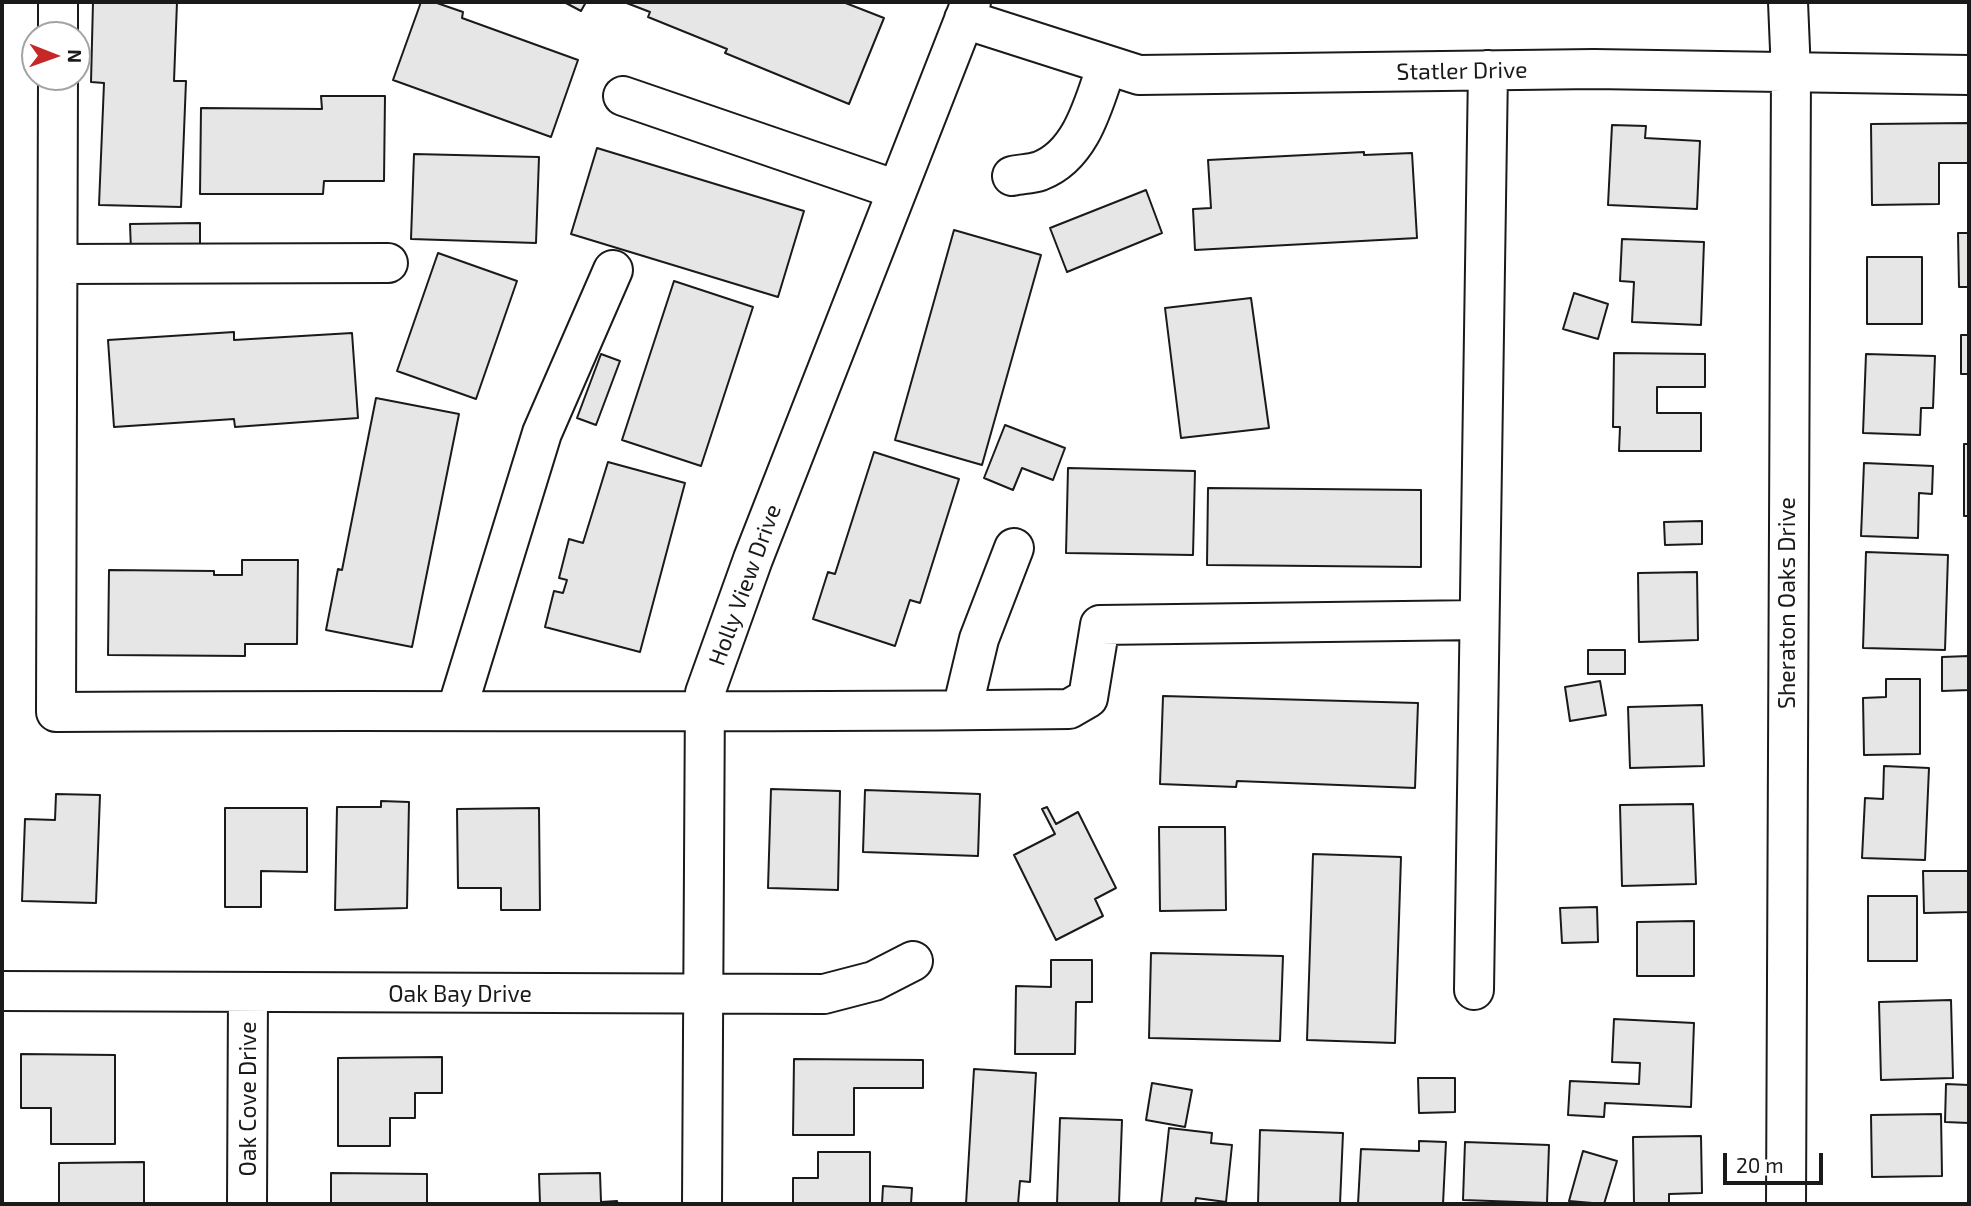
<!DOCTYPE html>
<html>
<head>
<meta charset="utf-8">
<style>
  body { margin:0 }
  #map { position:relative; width:1971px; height:1206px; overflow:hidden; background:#fff; font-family:"Exo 2",sans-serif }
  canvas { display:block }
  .frame { position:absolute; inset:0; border:4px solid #1a1a1a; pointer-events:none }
  .north { position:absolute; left:21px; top:21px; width:70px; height:70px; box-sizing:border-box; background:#fff; border:2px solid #a3a3a3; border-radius:50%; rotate:91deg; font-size:19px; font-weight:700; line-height:28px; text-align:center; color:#1a1a1a }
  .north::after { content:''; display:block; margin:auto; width:24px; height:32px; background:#c62828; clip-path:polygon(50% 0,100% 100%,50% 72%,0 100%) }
  .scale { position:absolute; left:1723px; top:1153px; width:100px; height:32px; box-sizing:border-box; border:4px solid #1a1a1a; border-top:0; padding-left:9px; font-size:21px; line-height:24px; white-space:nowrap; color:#1a1a1a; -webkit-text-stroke:5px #fff; paint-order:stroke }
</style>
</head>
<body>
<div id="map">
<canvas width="1971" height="1206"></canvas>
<div class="frame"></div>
<div class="north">N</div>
<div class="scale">20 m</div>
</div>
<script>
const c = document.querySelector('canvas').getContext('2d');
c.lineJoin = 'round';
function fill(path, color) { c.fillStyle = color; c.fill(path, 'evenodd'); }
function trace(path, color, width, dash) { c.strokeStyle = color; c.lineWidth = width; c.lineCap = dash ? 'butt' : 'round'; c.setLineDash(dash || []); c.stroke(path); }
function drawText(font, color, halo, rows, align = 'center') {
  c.font = font + ' "Exo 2",sans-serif'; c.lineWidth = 5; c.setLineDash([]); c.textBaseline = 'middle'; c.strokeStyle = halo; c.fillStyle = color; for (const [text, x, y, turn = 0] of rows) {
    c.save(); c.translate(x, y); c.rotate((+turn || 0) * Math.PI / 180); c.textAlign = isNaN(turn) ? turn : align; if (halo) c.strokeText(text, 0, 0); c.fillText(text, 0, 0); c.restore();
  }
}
const building = new Path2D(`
  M 93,2 L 177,2 L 174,81 L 186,81 L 181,207 L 99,205 L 104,83 L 91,82 Z
  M 421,2 L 434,2 L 463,12 L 462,18 L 578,60 L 551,137 L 393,80 Z
  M 564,2 L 586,2 L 581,11 Z
  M 624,2 L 843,2 L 884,18 L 849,104 L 725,53 L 727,49 L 648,17 L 650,12 Z
  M 1873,2 L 1969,2 L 1969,3 L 1873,3 Z
  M 321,96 L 385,96 L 384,181 L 324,181 L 323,194 L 200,194 L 201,108 L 322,109 Z
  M 1969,123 L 1969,163 L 1939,163 L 1939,204 L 1872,205 L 1871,124 Z
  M 1612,125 L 1646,126 L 1645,138 L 1700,141 L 1697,209 L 1608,205 Z
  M 597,148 L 804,211 L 778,297 L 571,234 Z
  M 1364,152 L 1364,155 L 1412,153 L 1417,238 L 1195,250 L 1193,209 L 1211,208 L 1208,160 Z
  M 414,154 L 539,157 L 536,243 L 411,239 Z
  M 1146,190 L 1162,233 L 1067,272 L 1050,228 Z
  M 200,223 L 200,250 L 131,251 L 130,224 Z
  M 954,230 L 1041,255 L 982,465 L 895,440 Z
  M 1958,233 L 1969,233 L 1969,287 L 1959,287 Z
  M 1622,239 L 1704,242 L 1701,325 L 1632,322 L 1634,282 L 1620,281 Z
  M 438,253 L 517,281 L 476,399 L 397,371 Z
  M 1867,257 L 1922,257 L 1922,324 L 1867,324 Z
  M 674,281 L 753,307 L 701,466 L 622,440 Z
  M 1574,293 L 1608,304 L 1598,339 L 1563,329 Z
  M 1251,298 L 1269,428 L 1181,438 L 1165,308 Z
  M 234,332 L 234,340 L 352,333 L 358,418 L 235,427 L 234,419 L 114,427 L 108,340 Z
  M 1961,335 L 1969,335 L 1969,374 L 1961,374 Z
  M 1614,353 L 1705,354 L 1705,387 L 1657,387 L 1657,413 L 1701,413 L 1701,451 L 1619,451 L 1620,427 L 1613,427 Z
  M 601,354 L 620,361 L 596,425 L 577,418 Z
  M 1866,354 L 1935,356 L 1933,408 L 1921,408 L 1920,435 L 1863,433 Z
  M 376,398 L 459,414 L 412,647 L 326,630 L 338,569 L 342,570 Z
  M 1005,425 L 1065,448 L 1053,480 L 1022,468 L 1013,490 L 984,478 Z
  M 1964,444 L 1969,444 L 1969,516 L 1964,516 Z
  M 874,452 L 959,479 L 920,603 L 910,600 L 895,646 L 813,619 L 828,572 L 835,574 Z
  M 608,462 L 685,483 L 640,652 L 545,627 L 554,591 L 563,593 L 567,580 L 559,578 L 569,539 L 583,543 Z
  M 1864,463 L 1933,466 L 1932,494 L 1919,493 L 1918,538 L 1861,536 Z
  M 1068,468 L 1195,471 L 1193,555 L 1066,553 Z
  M 1208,488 L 1421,490 L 1421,567 L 1207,565 Z
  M 1702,521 L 1702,544 L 1665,545 L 1664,522 Z
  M 1866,552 L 1948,555 L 1945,650 L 1863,648 Z
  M 242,560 L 298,560 L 297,644 L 245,644 L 245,656 L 108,655 L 109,570 L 214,571 L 214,575 L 242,575 Z
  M 1697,572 L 1698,640 L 1639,642 L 1638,573 Z
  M 1588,650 L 1625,650 L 1625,674 L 1588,674 Z
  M 1969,656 L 1969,690 L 1942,691 L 1942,657 Z
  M 1886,679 L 1920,679 L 1920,754 L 1864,755 L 1863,698 L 1886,697 Z
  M 1600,681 L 1606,715 L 1570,721 L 1565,687 Z
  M 1163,696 L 1418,703 L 1415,788 L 1237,781 L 1236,787 L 1160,784 Z
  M 1702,705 L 1704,766 L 1630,768 L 1628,707 Z
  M 1884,766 L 1929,768 L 1925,860 L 1862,858 L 1865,798 L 1883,799 Z
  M 771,789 L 840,791 L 838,890 L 768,888 Z
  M 865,790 L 980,794 L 978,856 L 863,852 Z
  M 56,794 L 100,795 L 96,903 L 22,901 L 25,819 L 55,820 Z
  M 381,801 L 409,802 L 407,908 L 335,910 L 337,807 L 381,807 Z
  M 1693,804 L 1696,884 L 1622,886 L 1620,805 Z
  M 1047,807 L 1056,824 L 1078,812 L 1116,888 L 1095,899 L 1103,916 L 1056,940 L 1014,855 L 1055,834 L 1042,809 Z
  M 225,808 L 307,808 L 307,872 L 261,871 L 261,907 L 225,907 Z
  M 539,808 L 540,910 L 501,910 L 501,888 L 458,888 L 457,809 Z
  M 1159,827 L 1225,827 L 1226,910 L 1160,911 Z
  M 1313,854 L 1401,857 L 1395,1043 L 1307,1040 Z
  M 1923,871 L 1969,871 L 1969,912 L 1924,913 Z
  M 1868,896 L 1917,896 L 1917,961 L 1868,961 Z
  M 1597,907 L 1598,942 L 1562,943 L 1560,908 Z
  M 1694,921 L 1694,976 L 1637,976 L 1637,922 Z
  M 1151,953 L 1283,956 L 1280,1041 L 1149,1038 Z
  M 1051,960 L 1092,960 L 1092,1002 L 1076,1002 L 1075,1054 L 1015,1054 L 1016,986 L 1051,987 Z
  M 1951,1000 L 1953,1078 L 1881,1080 L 1879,1002 Z
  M 1614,1019 L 1694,1023 L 1691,1107 L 1605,1103 L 1604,1117 L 1568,1115 L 1570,1081 L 1639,1084 L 1640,1063 L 1612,1062 Z
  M 21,1054 L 115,1055 L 115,1144 L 51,1144 L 51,1108 L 21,1108 Z
  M 442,1057 L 442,1093 L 415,1093 L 415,1118 L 390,1118 L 390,1146 L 338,1146 L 338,1058 Z
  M 794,1059 L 923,1060 L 923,1088 L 854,1088 L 854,1135 L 793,1135 Z
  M 974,1069 L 1036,1073 L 1030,1182 L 1020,1181 L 1018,1204 L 966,1204 Z
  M 1418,1078 L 1455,1078 L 1455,1112 L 1419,1113 Z
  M 1152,1083 L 1192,1090 L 1185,1127 L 1146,1120 Z
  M 1946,1084 L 1969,1085 L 1969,1123 L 1945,1122 Z
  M 1941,1114 L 1942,1176 L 1872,1177 L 1871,1115 Z
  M 1060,1118 L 1122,1120 L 1119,1204 L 1057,1204 Z
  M 1169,1128 L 1212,1133 L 1211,1143 L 1232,1145 L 1226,1202 L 1196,1198 L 1195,1204 L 1161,1204 Z
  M 1260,1130 L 1343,1133 L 1340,1204 L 1258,1204 Z
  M 1701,1136 L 1702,1193 L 1669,1194 L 1669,1204 L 1634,1204 L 1633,1137 Z
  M 1419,1141 L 1446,1142 L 1443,1204 L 1358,1204 L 1361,1149 L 1419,1151 Z
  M 1465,1142 L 1549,1145 L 1547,1203 L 1463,1200 Z
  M 1583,1151 L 1617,1161 L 1604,1204 L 1569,1201 Z
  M 818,1152 L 870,1152 L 870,1204 L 793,1204 L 793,1178 L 818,1178 Z
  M 144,1162 L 144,1204 L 59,1204 L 59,1163 Z
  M 331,1173 L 427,1174 L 427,1204 L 331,1204 Z
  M 600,1173 L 601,1202 L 617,1201 L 618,1204 L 540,1204 L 539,1174 Z
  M 883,1186 L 912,1188 L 911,1204 L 882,1204 Z`);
fill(building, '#e6e6e6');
trace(building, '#1a1a1a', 2);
const minor = new Path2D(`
  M 58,2 L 58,35
  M 964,19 L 1139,75 L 1594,69 L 1969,75
  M 58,77 L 56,712 C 394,709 731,714 1069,709 L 1088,698 L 1100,625 L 1479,620
  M 623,96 L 897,190
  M 1012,176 C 1021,174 1031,174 1040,171 C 1082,155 1094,102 1107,65
  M 58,264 L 388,263
  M 457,709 L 542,433 L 613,270
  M 962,710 L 979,639 L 1014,548
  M 1474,990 L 1488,70
  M 2,991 L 824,994 L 874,981 L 913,961
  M 247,1204 L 248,994
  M 702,1204 L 705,693 L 753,559 L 971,2
  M 1786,1204 L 1791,73 L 1788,2`);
trace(minor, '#1a1a1a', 42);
trace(minor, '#fff', 38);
drawText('23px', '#1a1a1a', '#fff', [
  ["Statler Drive",1462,71,-1],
  ["Holly View Drive",745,585,-70],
  ["Sheraton Oaks Drive",1787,603,-90],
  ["Oak Bay Drive",460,994],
  ["Oak Cove Drive",248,1099,-90]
]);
</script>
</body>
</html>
